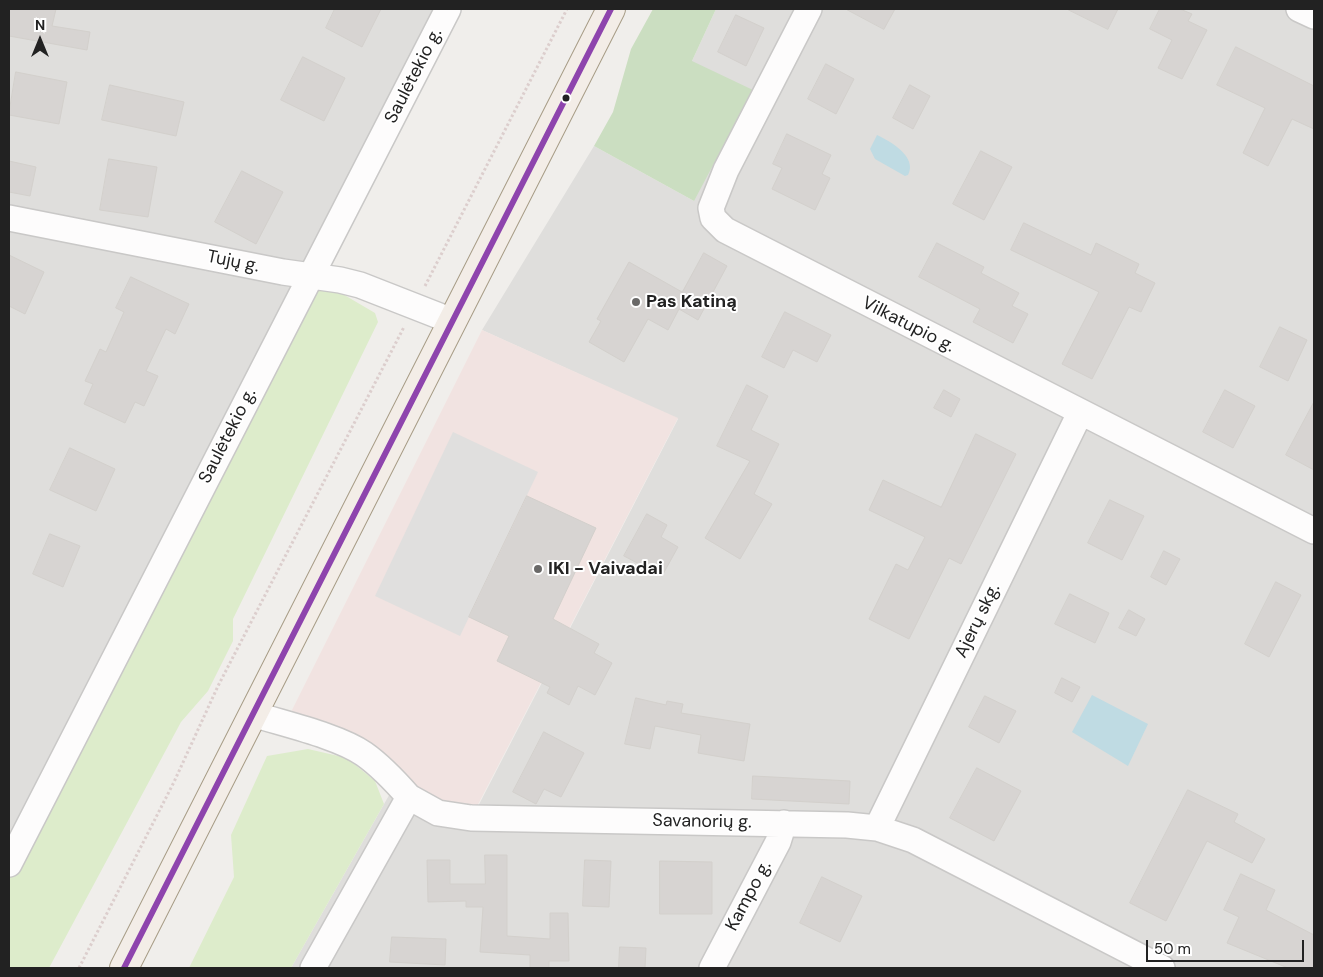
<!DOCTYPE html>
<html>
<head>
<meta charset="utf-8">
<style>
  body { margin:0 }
  #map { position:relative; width:1323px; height:977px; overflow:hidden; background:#f0eeeb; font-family:"DM Sans",sans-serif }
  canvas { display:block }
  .frame { position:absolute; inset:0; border:10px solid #222; pointer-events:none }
  .north { position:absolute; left:15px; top:15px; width:50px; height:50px; -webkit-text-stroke:4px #fff; paint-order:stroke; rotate:0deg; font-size:14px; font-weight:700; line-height:20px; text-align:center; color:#222 }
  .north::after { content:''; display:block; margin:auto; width:18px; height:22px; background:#222; clip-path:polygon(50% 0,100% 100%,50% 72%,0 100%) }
  .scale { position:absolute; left:1146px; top:940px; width:158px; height:22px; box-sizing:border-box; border:2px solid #222; border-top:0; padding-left:6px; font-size:15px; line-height:18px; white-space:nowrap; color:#222; -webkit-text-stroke:4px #fff; paint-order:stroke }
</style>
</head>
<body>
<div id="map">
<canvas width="1323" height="977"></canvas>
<div class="frame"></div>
<div class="north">N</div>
<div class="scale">50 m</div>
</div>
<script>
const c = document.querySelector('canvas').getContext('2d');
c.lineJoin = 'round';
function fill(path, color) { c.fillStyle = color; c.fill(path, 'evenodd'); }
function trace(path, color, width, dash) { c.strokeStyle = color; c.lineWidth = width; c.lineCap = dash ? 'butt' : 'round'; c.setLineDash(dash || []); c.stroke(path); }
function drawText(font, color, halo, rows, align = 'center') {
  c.font = font + ' "DM Sans",sans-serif'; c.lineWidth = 4; c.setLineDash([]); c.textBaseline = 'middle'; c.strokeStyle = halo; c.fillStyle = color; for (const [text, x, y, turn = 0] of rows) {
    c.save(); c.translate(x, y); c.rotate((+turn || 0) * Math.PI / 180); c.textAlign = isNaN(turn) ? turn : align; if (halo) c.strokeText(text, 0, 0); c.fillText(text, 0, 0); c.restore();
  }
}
fill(new Path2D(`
  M 9,9 L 448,9 L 9,864 Z
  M 716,9 L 1314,9 L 1314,968 L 291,968 L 396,783 L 472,818 L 678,419 L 482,330 L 594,146 L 694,201 L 692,61 Z`), '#dfdedc');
fill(new Path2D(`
  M 482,330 L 678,418 L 471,818 L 396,783 L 285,724 Z`), '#f1e3e1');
fill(new Path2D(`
  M 312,276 L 375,313 L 378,322 L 233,619 L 233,641 L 208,691 L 181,722 L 49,968 L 9,968 L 9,864 Z
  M 308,749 L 347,758 L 375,781 L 384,804 L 291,968 L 189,968 L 234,877 L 231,835 L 267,756 Z`), '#ddeccb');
fill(new Path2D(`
  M 653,9 L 716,9 L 692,61 L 753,90 L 694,201 L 594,146 L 613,112 L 631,49 Z`), '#cbdec1');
fill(new Path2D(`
  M 453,432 L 538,472 L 460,636 L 375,596 Z`), '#e0dfde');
fill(new Path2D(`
  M 877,135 C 890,141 918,157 908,175 L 905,176 L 875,159 L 870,149 Z
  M 1092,695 L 1148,724 L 1128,766 L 1072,732 Z`), '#bfdbe3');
const building = new Path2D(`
  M 9,9 L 56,9 L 52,26 L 90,32 L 87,50 L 9,36 Z
  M 335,9 L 381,9 L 362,47 L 326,28 Z
  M 846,9 L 895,9 L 884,29 Z
  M 1067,9 L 1118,9 L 1108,29 Z
  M 1160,9 L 1180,9 L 1192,14 L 1188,21 L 1207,30 L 1182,79 L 1158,68 L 1172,40 L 1150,29 Z
  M 736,15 L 764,28 L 746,66 L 718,52 Z
  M 1236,47 L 1314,86 L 1314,129 L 1292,119 L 1268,166 L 1243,153 L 1265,108 L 1217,85 Z
  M 303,57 L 345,78 L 324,121 L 281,100 Z
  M 826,64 L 854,79 L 836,114 L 808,99 Z
  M 16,72 L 67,82 L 59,124 L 9,115 Z
  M 110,85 L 184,102 L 176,136 L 102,120 Z
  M 910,85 L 930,96 L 913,129 L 893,118 Z
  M 787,134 L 831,155 L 822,174 L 830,178 L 815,210 L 772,189 L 782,168 L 773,164 Z
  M 981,151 L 1012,167 L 984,220 L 953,204 Z
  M 109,159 L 157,167 L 148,217 L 100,210 Z
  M 9,161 L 36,167 L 30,196 L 9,192 Z
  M 242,171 L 283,192 L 256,244 L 215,222 Z
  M 1024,223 L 1091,255 L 1096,243 L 1139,264 L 1135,273 L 1155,283 L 1141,312 L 1129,307 L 1092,379 L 1062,364 L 1099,292 L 1011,250 Z
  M 937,243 L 984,267 L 981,273 L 1019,293 L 1012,306 L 1028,314 L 1013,343 L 973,322 L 980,309 L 919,277 Z
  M 704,253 L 727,266 L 698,320 L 679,309 L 668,330 L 648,319 L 624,362 L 589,342 L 601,321 L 597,319 L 629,262 L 682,292 Z
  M 9,255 L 44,272 L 25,314 L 9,306 Z
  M 131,277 L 189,304 L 175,334 L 166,329 L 146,371 L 158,376 L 144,406 L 135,402 L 125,423 L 84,404 L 93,384 L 85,381 L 100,349 L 106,352 L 124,312 L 116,308 Z
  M 785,312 L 831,335 L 817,362 L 793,350 L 784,368 L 762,357 Z
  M 1280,327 L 1307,340 L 1288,381 L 1260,367 Z
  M 747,385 L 768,396 L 751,430 L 779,444 L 754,494 L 772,504 L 740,559 L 705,538 L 750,461 L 717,446 Z
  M 944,390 L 960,399 L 951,417 L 934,408 Z
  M 1225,390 L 1255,406 L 1233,448 L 1203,432 Z
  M 1314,402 L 1314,470 L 1286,455 Z
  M 976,434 L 1016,454 L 961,564 L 949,558 L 909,639 L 869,619 L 896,564 L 908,570 L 925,537 L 869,510 L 883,480 L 941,507 Z
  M 70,448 L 115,469 L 96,511 L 50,490 Z
  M 527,496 L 596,528 L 553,619 L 599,644 L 594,653 L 612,663 L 595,695 L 578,686 L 569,705 L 547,693 L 550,687 L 497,661 L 509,636 L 469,617 Z
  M 1110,500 L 1144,516 L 1122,560 L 1088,543 Z
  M 647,514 L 667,525 L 661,537 L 678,547 L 662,576 L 624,556 Z
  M 50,534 L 80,546 L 63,587 L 33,574 Z
  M 1164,551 L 1180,559 L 1166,585 L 1151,577 Z
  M 1276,582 L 1301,595 L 1269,657 L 1245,644 Z
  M 1070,594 L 1109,613 L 1095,643 L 1055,624 Z
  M 1129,610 L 1145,619 L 1136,636 L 1119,628 Z
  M 1062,678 L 1080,687 L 1072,702 L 1055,693 Z
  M 985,696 L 1016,711 L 999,743 L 969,727 Z
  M 636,698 L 666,705 L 667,701 L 683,704 L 681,713 L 750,724 L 744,761 L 698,753 L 701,735 L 655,726 L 650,749 L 625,744 Z
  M 544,732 L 584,753 L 561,797 L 544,789 L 536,804 L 513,792 Z
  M 977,768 L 1021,791 L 994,841 L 950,818 Z
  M 753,776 L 850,781 L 849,804 L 752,799 Z
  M 1188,790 L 1238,814 L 1234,822 L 1265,839 L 1252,863 L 1207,841 L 1166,921 L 1130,903 Z
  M 485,855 L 507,855 L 507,936 L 550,939 L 550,913 L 568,913 L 569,961 L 549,961 L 549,968 L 530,968 L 530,955 L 480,952 L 483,907 L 466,907 L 466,901 L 428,902 L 427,860 L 450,860 L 450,884 L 485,884 Z
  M 585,860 L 611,861 L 609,907 L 583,906 Z
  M 660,861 L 712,862 L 712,914 L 660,914 Z
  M 1241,874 L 1275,890 L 1266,910 L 1314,935 L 1314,968 L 1288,968 L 1227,943 L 1239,917 L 1224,910 Z
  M 822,877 L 862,896 L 840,942 L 800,923 Z
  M 392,937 L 446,939 L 445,965 L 390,962 Z
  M 620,947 L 646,948 L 645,968 L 619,968 Z`);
fill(building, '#d7d4d2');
trace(building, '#d3d0cc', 1);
const minor = new Path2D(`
  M 809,9 L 726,170 L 711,208 L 713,218 L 725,230 L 1314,531
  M 1299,9 L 1314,16
  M 9,218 L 283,272 L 340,280 L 360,285 L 452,321
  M 253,714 C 284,724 338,736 364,754 C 381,766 395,781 409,797
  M 877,828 L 1080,413
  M 9,864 L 448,9
  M 313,968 L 409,797 L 438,813 L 471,818 L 847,825 L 877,828 L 913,840 L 1162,968
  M 712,968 L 778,842 L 784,823`);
const major = new Path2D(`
  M 124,968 L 611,9`);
trace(minor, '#c9c8c7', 28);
trace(major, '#a79c86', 30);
trace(new Path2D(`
  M 425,286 L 567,9
  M 79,968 L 174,782 L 218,686 L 404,327`), '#dccecd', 3, [2.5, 2.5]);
trace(minor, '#fdfcfc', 25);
trace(major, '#f3ede7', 28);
trace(new Path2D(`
  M 124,968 L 611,9`), '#8e44ad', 6);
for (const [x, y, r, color] of [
  [566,98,4.5,"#222"],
  [636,302,5,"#6a6968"],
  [538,569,5,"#6a6968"]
]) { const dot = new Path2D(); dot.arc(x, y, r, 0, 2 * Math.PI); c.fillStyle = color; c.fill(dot); trace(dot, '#fff', 2); }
drawText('18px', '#222', '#fff', [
  ["Saulėtekio g.",414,76,-63],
  ["Tujų g.",233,262,11],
  ["Vilkatupio g.",908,325,27],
  ["Saulėtekio g.",228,436,-63],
  ["Ajerų skg.",978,621,-64],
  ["Savanorių g.",702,822,1],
  ["Kampo g.",749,896,-62]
]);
drawText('bold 18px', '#222', '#fff', [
  ["Pas Katiną",646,302],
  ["IKI - Vaivadai",548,569]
], 'left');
</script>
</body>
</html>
